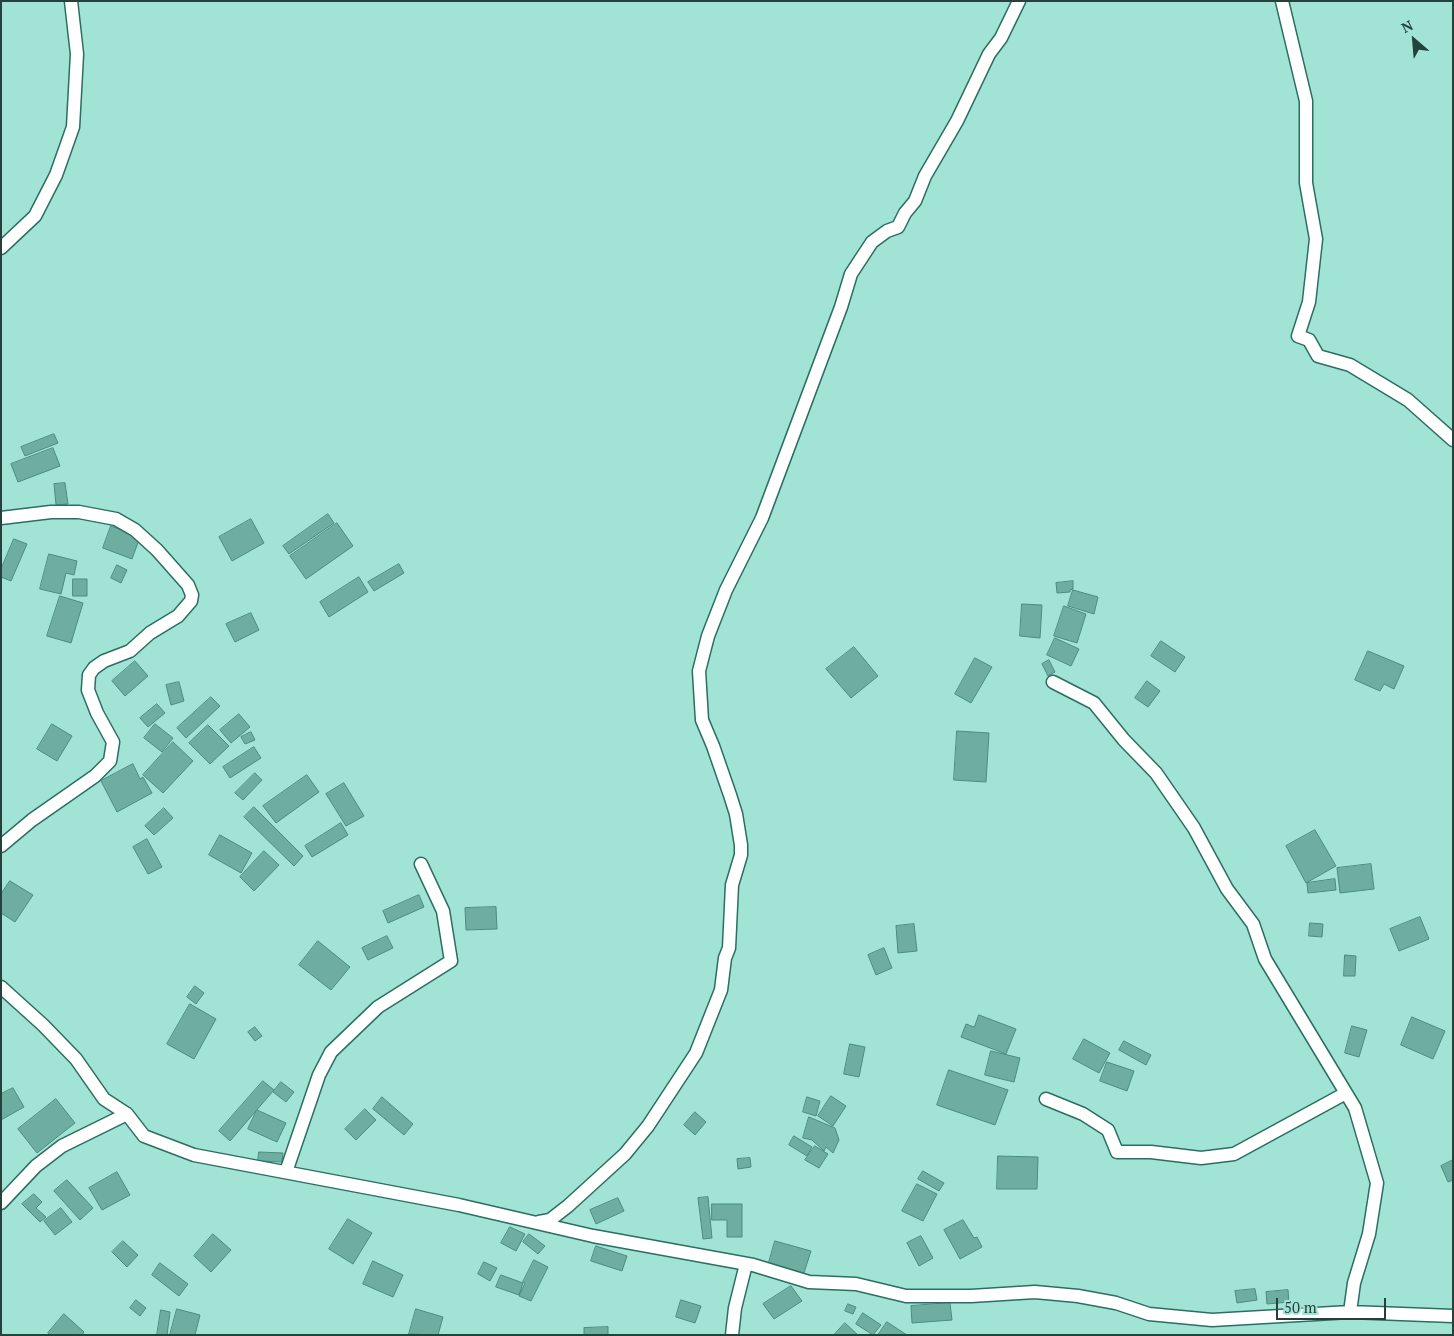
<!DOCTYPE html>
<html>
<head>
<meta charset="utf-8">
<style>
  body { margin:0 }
  #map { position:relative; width:1454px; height:1336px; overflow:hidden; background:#a1e4d5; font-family:"PT Serif",serif }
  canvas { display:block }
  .frame { position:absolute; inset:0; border:2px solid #26413b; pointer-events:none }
  .north { position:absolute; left:1389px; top:15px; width:50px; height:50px; -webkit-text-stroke:4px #a1e4d5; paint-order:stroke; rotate:333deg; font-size:14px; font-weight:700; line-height:20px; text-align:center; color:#26413b }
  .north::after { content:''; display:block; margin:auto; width:18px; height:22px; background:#26413b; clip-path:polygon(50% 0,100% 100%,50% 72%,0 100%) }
  .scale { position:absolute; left:1276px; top:1298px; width:110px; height:22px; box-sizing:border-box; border:2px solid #26413b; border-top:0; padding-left:6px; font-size:15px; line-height:18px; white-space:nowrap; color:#26413b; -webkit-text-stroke:4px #a1e4d5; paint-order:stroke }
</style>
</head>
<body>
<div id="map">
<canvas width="1454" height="1336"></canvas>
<div class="frame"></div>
<div class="north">N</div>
<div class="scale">50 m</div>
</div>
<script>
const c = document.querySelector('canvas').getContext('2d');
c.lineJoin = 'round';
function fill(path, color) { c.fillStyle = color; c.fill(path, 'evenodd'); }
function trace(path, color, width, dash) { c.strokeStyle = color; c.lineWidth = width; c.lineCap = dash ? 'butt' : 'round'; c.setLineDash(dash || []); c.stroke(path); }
const building = new Path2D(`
  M 54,434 L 58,443 L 25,456 L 21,447 Z
  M 53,448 L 60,466 L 18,482 L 11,464 Z
  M 65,483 L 68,504 L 56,505 L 54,484 Z
  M 328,514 L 334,523 L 289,554 L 283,546 Z
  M 251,519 L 264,543 L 232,561 L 219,537 Z
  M 337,523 L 353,546 L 306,579 L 290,556 Z
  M 111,526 L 140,537 L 132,559 L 103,548 Z
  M 14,539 L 27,544 L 11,581 L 1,577 L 1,569 Z
  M 49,554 L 77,561 L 74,575 L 66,573 L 61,594 L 40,589 Z
  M 399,564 L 404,573 L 374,591 L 368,582 Z
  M 117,565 L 127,570 L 121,583 L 111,578 Z
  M 359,577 L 368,592 L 329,617 L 320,602 Z
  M 73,579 L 87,579 L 87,596 L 73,596 Z
  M 1073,581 L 1073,589 L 1070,590 L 1070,592 L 1057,593 L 1056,583 Z
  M 1073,590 L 1098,597 L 1094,614 L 1068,606 Z
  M 60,596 L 83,603 L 71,643 L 47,636 Z
  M 1022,604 L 1042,605 L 1040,638 L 1020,636 Z
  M 1064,606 L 1086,614 L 1077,643 L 1054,636 Z
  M 251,613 L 259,630 L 235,642 L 226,624 Z
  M 1055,638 L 1079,649 L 1071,666 L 1047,655 Z
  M 1161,641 L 1185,657 L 1175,672 L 1151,656 Z
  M 854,647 L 878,676 L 851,698 L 826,669 Z
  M 1368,651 L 1404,666 L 1394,689 L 1384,684 L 1380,691 L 1355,680 Z
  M 975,658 L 992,667 L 971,703 L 955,694 Z
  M 1049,660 L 1055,672 L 1048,676 L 1042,664 Z
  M 135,661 L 148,676 L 125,696 L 112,681 Z
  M 1147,681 L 1160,691 L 1148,707 L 1135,698 Z
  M 179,682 L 184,701 L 171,705 L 166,685 Z
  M 211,697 L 220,706 L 186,738 L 177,728 Z
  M 157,704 L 165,713 L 148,727 L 140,718 Z
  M 239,714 L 250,727 L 231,743 L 220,730 Z
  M 52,724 L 72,736 L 57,761 L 37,749 Z
  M 155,724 L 173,738 L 162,752 L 144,738 Z
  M 208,725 L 229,746 L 210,764 L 189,743 Z
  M 957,731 L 989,733 L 986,782 L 954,780 Z
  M 251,732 L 255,740 L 245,744 L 241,737 Z
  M 173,742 L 193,761 L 163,793 L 143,775 Z
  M 254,747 L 261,758 L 230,778 L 223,767 Z
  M 133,764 L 140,779 L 143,777 L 152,793 L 117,812 L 101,781 Z
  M 255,773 L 262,780 L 243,800 L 235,793 Z
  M 307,775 L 319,792 L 276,823 L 263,806 Z
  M 344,783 L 364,816 L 346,826 L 326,794 Z
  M 254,807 L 303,856 L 294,866 L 244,817 Z
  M 164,808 L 173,818 L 154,835 L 145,826 Z
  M 341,823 L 348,835 L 312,857 L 305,846 Z
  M 1315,830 L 1336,866 L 1306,883 L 1286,846 Z
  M 220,835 L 252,853 L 241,873 L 209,855 Z
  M 147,839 L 162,867 L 148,874 L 133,847 Z
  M 264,851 L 279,865 L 254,891 L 240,877 Z
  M 1371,864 L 1374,889 L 1340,893 L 1337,868 Z
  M 1335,879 L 1336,890 L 1308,893 L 1307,883 Z
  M 10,881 L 33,895 L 15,922 L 1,913 L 1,894 Z
  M 419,895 L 424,907 L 388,923 L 383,911 Z
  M 496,907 L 497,929 L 466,930 L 465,908 Z
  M 1420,917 L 1429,939 L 1399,951 L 1390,929 Z
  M 1310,923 L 1323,924 L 1322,937 L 1309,936 Z
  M 914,924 L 917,951 L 898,953 L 896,926 Z
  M 387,936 L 393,948 L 368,960 L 362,948 Z
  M 318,941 L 350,967 L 331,990 L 299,965 Z
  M 884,948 L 892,968 L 876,975 L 868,955 Z
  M 1345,955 L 1356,956 L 1355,976 L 1344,976 Z
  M 195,986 L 204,993 L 196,1004 L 187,997 Z
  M 190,1004 L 216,1019 L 194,1059 L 167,1044 Z
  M 979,1015 L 1016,1029 L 1006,1054 L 961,1037 L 966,1024 L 974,1027 Z
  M 1412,1017 L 1445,1031 L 1433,1059 L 1401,1045 Z
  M 1352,1026 L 1367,1030 L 1359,1057 L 1345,1053 Z
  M 255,1027 L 262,1036 L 255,1041 L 248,1032 Z
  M 1084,1039 L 1110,1053 L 1099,1073 L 1073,1059 Z
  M 1124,1041 L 1151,1055 L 1146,1065 L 1119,1050 Z
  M 850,1044 L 865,1047 L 859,1077 L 844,1074 Z
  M 991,1051 L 1020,1058 L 1014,1082 L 985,1075 Z
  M 1107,1062 L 1134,1071 L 1127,1091 L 1100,1081 Z
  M 949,1070 L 1008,1090 L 995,1125 L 937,1105 Z
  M 263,1081 L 274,1090 L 230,1141 L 219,1131 Z
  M 281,1082 L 294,1092 L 286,1102 L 273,1092 Z
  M 13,1088 L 24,1107 L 1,1120 L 1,1094 Z
  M 831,1096 L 846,1106 L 833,1126 L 818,1116 Z
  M 382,1097 L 413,1124 L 404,1135 L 373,1109 Z
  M 807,1097 L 820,1101 L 816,1116 L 803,1112 Z
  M 56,1099 L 75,1123 L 37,1153 L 18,1129 Z
  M 365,1109 L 376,1120 L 356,1140 L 345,1129 Z
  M 257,1110 L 286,1123 L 277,1142 L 248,1129 Z
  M 695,1112 L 706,1122 L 695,1135 L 684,1125 Z
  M 809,1117 L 835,1128 L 839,1140 L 833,1153 L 826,1147 L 824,1151 L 812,1140 L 803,1138 Z
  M 794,1136 L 812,1147 L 807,1156 L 789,1145 Z
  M 815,1146 L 828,1154 L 819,1168 L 805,1160 Z
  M 259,1152 L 283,1153 L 282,1162 L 258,1161 Z
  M 998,1156 L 1038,1157 L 1037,1189 L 997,1189 Z
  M 750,1158 L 751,1167 L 738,1169 L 737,1159 Z
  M 1453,1160 L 1453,1180 L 1448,1182 L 1441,1166 Z
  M 923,1171 L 944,1183 L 939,1191 L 918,1179 Z
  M 117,1172 L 130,1195 L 102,1210 L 89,1188 Z
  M 67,1180 L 93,1208 L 80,1220 L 54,1191 Z
  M 917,1184 L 937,1194 L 923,1221 L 902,1211 Z
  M 34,1194 L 42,1202 L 36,1208 L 46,1217 L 40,1222 L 22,1204 Z
  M 708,1197 L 712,1238 L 703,1239 L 698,1198 Z
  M 618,1198 L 624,1211 L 596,1224 L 590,1210 Z
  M 712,1204 L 742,1204 L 742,1237 L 727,1237 L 727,1220 L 712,1220 Z
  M 61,1208 L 72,1222 L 55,1235 L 44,1221 Z
  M 348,1219 L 372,1233 L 353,1264 L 329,1249 Z
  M 963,1220 L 974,1238 L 977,1237 L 982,1247 L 960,1259 L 944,1230 Z
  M 510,1227 L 525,1234 L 516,1251 L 501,1243 Z
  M 213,1234 L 231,1250 L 211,1272 L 194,1256 Z
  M 529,1234 L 545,1246 L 538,1254 L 523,1242 Z
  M 921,1236 L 933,1258 L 919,1266 L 907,1243 Z
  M 123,1241 L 138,1255 L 127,1267 L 112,1252 Z
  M 775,1241 L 811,1251 L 803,1276 L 768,1266 Z
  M 596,1246 L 627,1256 L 622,1271 L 591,1261 Z
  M 534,1260 L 548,1267 L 531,1301 L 519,1296 L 525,1283 L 523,1282 Z
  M 373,1261 L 403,1275 L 393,1297 L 363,1284 Z
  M 484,1262 L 497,1268 L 490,1281 L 478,1274 Z
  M 160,1263 L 188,1284 L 179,1296 L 152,1275 Z
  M 501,1275 L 523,1283 L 519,1295 L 496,1287 Z
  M 791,1286 L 802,1301 L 774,1319 L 763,1304 Z
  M 1255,1289 L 1257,1300 L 1237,1303 L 1235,1291 Z
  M 1288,1290 L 1289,1302 L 1267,1304 L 1266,1292 Z
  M 136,1300 L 146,1308 L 140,1316 L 130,1308 Z
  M 681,1300 L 701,1306 L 695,1323 L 676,1317 Z
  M 950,1303 L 952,1320 L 912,1323 L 911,1306 Z
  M 848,1304 L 856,1307 L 853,1314 L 845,1311 Z
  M 177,1309 L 200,1315 L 195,1335 L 170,1335 Z
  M 416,1309 L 443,1317 L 438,1335 L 409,1334 Z
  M 161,1310 L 170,1312 L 167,1335 L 157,1335 Z
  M 863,1313 L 881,1325 L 873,1335 L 856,1324 Z
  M 64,1314 L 84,1332 L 82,1335 L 50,1335 L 48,1333 Z
  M 887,1322 L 907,1335 L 878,1335 Z
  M 845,1323 L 858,1335 L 834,1335 Z
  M 608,1327 L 608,1335 L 584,1335 L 584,1328 Z`);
fill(building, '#6daea1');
trace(building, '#4b8c80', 1);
const street = new Path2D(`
  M 1282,1 L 1306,101 L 1306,183 L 1316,239 L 1309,302 L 1298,336 L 1309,340 L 1318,356 L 1350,365 L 1408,400 L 1453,440
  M 1,248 L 35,216 L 56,175 L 73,127 L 77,54 L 71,1
  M 1,518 L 51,512 L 79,512 L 116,519 L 135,530 L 157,550 L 188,585 L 192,595 L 191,601 L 178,616 L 150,633 L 130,651 L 104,661 L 94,668 L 89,675 L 88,690 L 97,713 L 113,742 L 110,761 L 95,776 L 32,820 L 1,846
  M 1053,682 L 1094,703 L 1124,740 L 1156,773 L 1194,828 L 1227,889 L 1253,924 L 1265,959 L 1355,1108 L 1377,1183 L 1369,1234 L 1354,1283 L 1350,1312
  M 1,987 L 43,1025 L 76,1059 L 104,1099 L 127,1114
  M 1046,1099 L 1083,1114 L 1108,1130 L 1117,1152 L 1151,1152 L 1201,1158 L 1234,1154 L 1346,1093
  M 286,1172 L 319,1075 L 331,1052 L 378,1007 L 451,961 L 443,911 L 421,864
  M 1,1203 L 36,1166 L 62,1146 L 127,1114 L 144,1136 L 194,1155 L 459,1205 L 593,1236 L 753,1265 L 809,1282 L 856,1284 L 906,1296 L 971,1296 L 1035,1292 L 1078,1296 L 1116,1303 L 1149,1314 L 1212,1320 L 1350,1312 L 1453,1316
  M 539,1222 L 550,1220 L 568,1206 L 625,1154 L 648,1126 L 696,1053 L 721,990 L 725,958 L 729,948 L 732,885 L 741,855 L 741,845 L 736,814 L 730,795 L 713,746 L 702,720 L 699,671 L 708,636 L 726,590 L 762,518 L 841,307 L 851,274 L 872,242 L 887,231 L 898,227 L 905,213 L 915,201 L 925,176 L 957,121 L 989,54 L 1001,38 L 1019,1
  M 732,1335 L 735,1308 L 746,1264`);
trace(street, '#2b6e62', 15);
trace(street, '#fff', 12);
</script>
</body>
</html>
